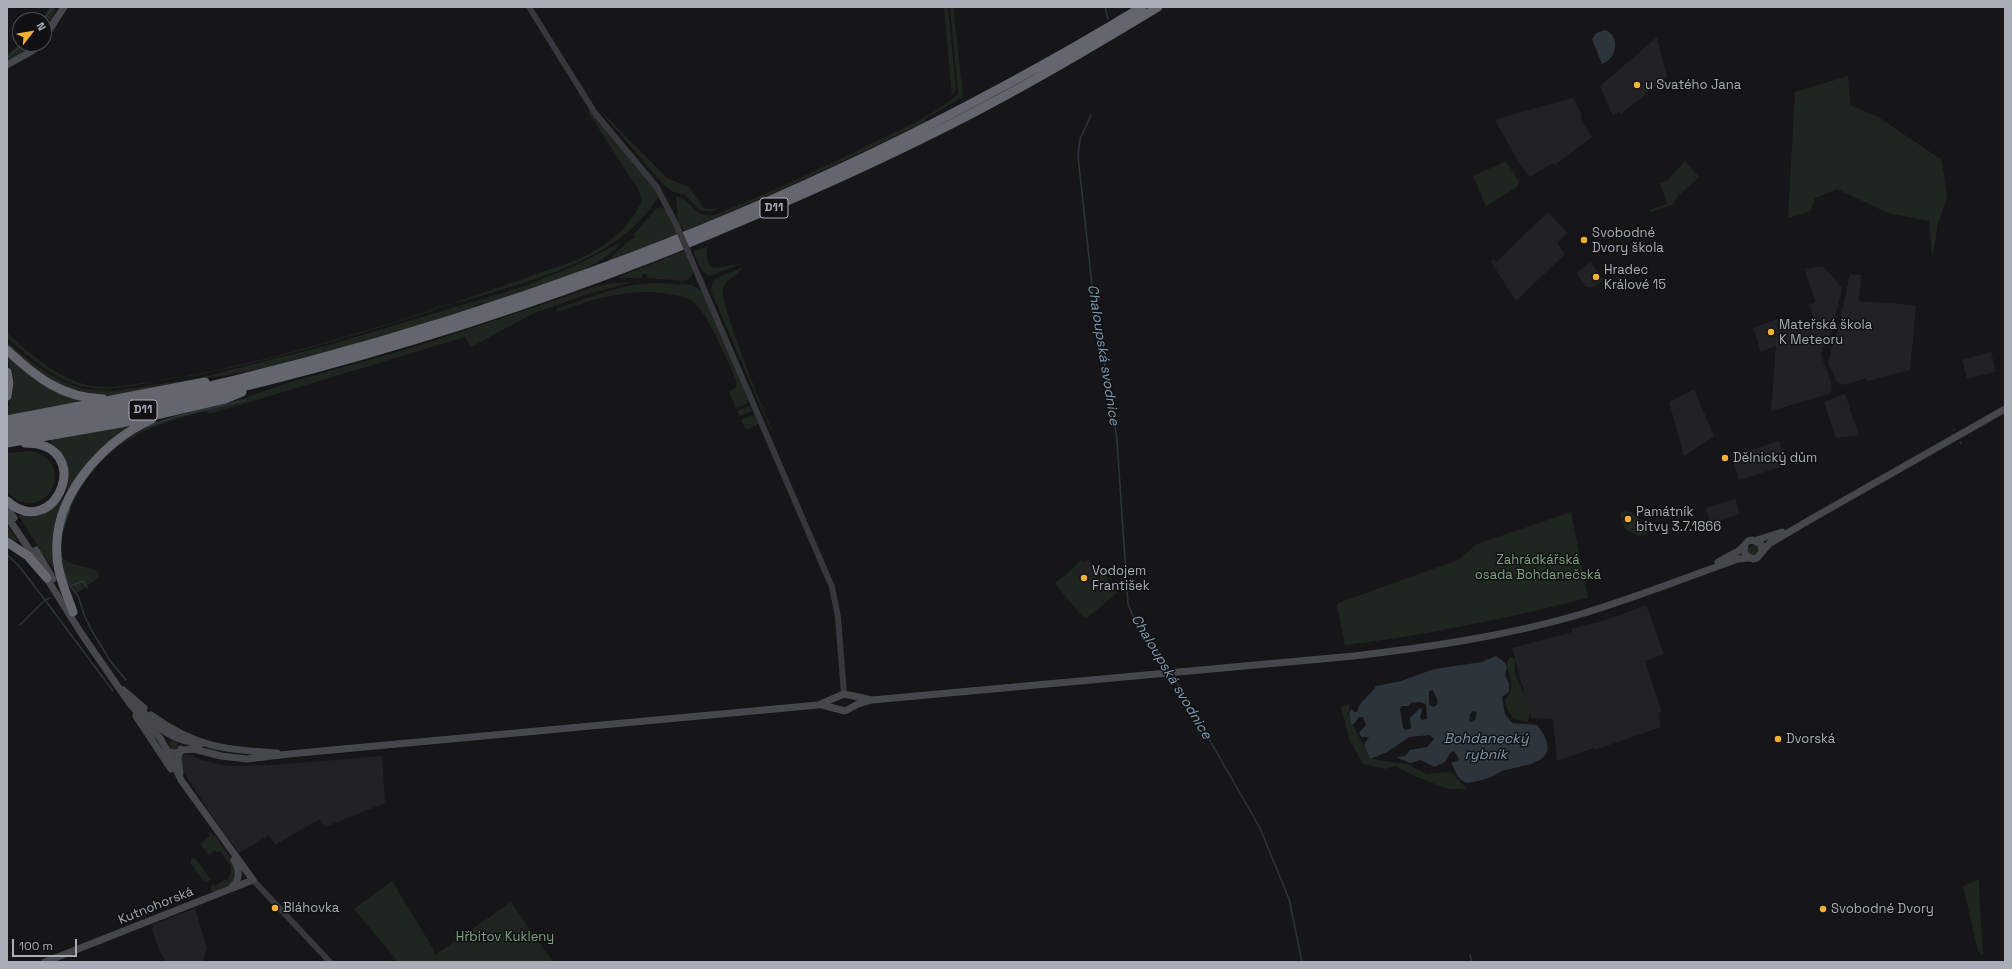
<!DOCTYPE html>
<html>
<head>
<meta charset="utf-8">
<style>
  body { margin:0 }
  #map { position:relative; width:2012px; height:969px; overflow:hidden; background:#161618; font-family:"Space Grotesk",sans-serif }
  canvas { display:block }
  .frame { position:absolute; inset:0; border:8px solid #a8adb8; pointer-events:none }
  .north { position:absolute; left:12px; top:12px; width:40px; height:40px; box-sizing:border-box; background:#111113; border:1px solid #4d4f55; border-radius:50%; rotate:59deg; font-size:11px; font-weight:700; line-height:16px; text-align:center; color:#a8adb8 }
  .north::after { content:''; display:block; margin:auto; width:14px; height:18px; background:#f2b134; clip-path:polygon(50% 0,100% 100%,50% 72%,0 100%) }
  .scale { position:absolute; left:12px; top:939px; width:65px; height:18px; box-sizing:border-box; border:2px solid #a8adb8; border-top:0; padding-left:5px; font-size:12px; line-height:14px; white-space:nowrap; color:#a8adb8; -webkit-text-stroke:3px #111113; paint-order:stroke }
</style>
</head>
<body>
<div id="map">
<canvas width="2012" height="969"></canvas>
<div class="frame"></div>
<div class="north">N</div>
<div class="scale">100 m</div>
</div>
<script>
const c = document.querySelector('canvas').getContext('2d');
c.lineJoin = 'round';
function fill(path, color) { c.fillStyle = color; c.fill(path, 'evenodd'); }
function trace(path, color, width, dash) { c.strokeStyle = color; c.lineWidth = width; c.lineCap = dash ? 'butt' : 'round'; c.setLineDash(dash || []); c.stroke(path); }
function drawText(font, color, halo, rows, align = 'center') {
  c.font = font + ' "Space Grotesk",sans-serif'; c.lineWidth = 3; c.setLineDash([]); c.textBaseline = 'middle'; c.strokeStyle = halo; c.fillStyle = color; for (const [text, x, y, turn = 0] of rows) {
    c.save(); c.translate(x, y); c.rotate((+turn || 0) * Math.PI / 180); c.textAlign = isNaN(turn) ? turn : align; if (halo) c.strokeText(text, 0, 0); c.fillText(text, 0, 0); c.restore();
  }
}
fill(new Path2D(`
  M 1657,37 L 1667,77 L 1621,114 L 1618,112 L 1613,116 L 1600,86 Z
  M 1573,98 L 1582,115 L 1580,119 L 1592,137 L 1555,165 L 1553,163 L 1530,177 L 1521,166 L 1495,120 L 1503,117 Z
  M 1548,212 L 1568,233 L 1557,243 L 1565,254 L 1516,301 L 1491,262 L 1494,259 L 1496,262 Z
  M 1590,262 L 1604,280 L 1595,287 L 1586,287 L 1576,273 Z
  M 1823,266 L 1842,288 L 1832,332 L 1825,342 L 1821,355 L 1831,382 L 1832,390 L 1829,394 L 1771,411 L 1776,346 L 1761,352 L 1753,328 L 1778,319 L 1778,329 L 1817,328 L 1809,305 L 1816,302 L 1804,269 Z
  M 1850,274 L 1861,275 L 1859,301 L 1916,305 L 1910,370 L 1868,381 L 1866,378 L 1844,385 L 1837,382 L 1828,363 L 1833,343 L 1838,329 Z
  M 1991,352 L 1996,372 L 1967,379 L 1962,360 Z
  M 1694,389 L 1714,436 L 1684,456 L 1669,402 Z
  M 1845,394 L 1859,435 L 1836,438 L 1824,402 Z
  M 1779,441 L 1787,465 L 1739,480 L 1732,456 Z
  M 1735,499 L 1740,514 L 1711,523 L 1705,508 Z
  M 1089,559 L 1101,575 L 1086,588 L 1073,572 Z
  M 1646,605 L 1664,654 L 1645,661 L 1662,712 L 1658,713 L 1661,727 L 1595,750 L 1594,748 L 1557,761 L 1553,719 L 1531,718 L 1512,648 L 1572,632 L 1572,628 L 1603,621 Z
  M 183,755 L 189,755 L 201,760 L 227,766 L 274,765 L 382,756 L 385,803 L 325,827 L 320,819 L 275,845 L 269,835 L 239,853 L 206,807 L 182,769 L 181,759 Z
  M 195,908 L 207,948 L 203,962 L 167,962 L 160,952 L 152,931 L 153,925 Z`), '#222225');
fill(new Path2D(`
  M 50,7 L 55,8 L 55,15 L 44,34 L 44,20 L 41,20 Z
  M 944,7 L 948,7 L 956,90 L 952,95 Z
  M 950,7 L 953,7 L 963,97 L 925,119 L 926,121 C 846,161 766,197 684,231 L 678,219 L 676,197 C 691,195 691,219 715,215 C 769,193 822,168 875,142 C 903,128 934,115 958,94 Z
  M 20,44 L 36,44 L 7,63 L 7,55 Z
  M 1848,76 L 1850,105 L 1878,117 L 1942,160 L 1947,198 L 1937,226 L 1936,238 L 1932,257 L 1929,221 L 1888,213 L 1837,189 L 1815,198 L 1811,211 L 1788,218 L 1795,92 Z
  M 596,106 L 667,178 L 690,188 L 703,208 L 709,209 L 720,208 L 711,212 L 700,210 L 685,195 L 673,192 L 663,184 Z
  M 590,110 C 603,127 657,182 658,197 C 622,257 543,277 481,296 C 463,302 445,304 429,312 C 340,340 251,368 159,381 C 135,385 110,392 86,387 C 55,381 31,358 7,338 L 7,333 C 31,354 56,378 88,385 C 111,390 133,384 157,381 C 249,367 340,339 429,311 C 437,306 443,304 451,304 L 574,261 C 603,249 629,230 642,200 L 638,189 L 588,112 Z
  M 1506,161 L 1519,181 L 1517,187 L 1486,206 L 1473,176 Z
  M 1685,161 L 1699,177 L 1678,196 L 1674,204 L 1650,212 L 1649,210 L 1667,204 L 1660,183 L 1668,180 Z
  M 661,207 L 667,210 L 677,234 L 605,263 L 630,240 L 638,236 L 633,236 L 634,234 L 656,209 Z
  M 622,242 C 594,275 522,292 482,305 L 483,302 L 471,308 L 442,318 L 336,349 L 260,369 L 108,396 L 97,396 L 60,388 L 7,347 L 7,342 L 30,361 L 49,374 L 62,381 L 83,389 L 113,391 L 195,379 L 329,345 L 522,287 L 572,267 Z
  M 708,246 C 705,253 707,263 713,268 L 741,264 L 710,276 L 702,271 L 693,252 Z
  M 684,251 L 693,272 L 689,279 L 684,281 L 647,278 L 647,274 L 643,274 L 641,278 L 616,278 Z
  M 743,267 C 739,275 726,278 723,289 C 719,304 764,410 772,430 L 771,431 L 711,291 L 713,280 Z
  M 634,282 L 594,292 L 534,313 L 473,346 L 470,346 L 465,337 L 243,404 L 208,414 L 207,411 C 145,426 101,444 72,506 C 66,521 59,540 62,556 C 72,570 93,563 100,575 L 97,579 L 77,593 L 70,584 L 64,572 L 58,546 L 61,526 L 74,493 L 107,452 L 148,425 L 177,415 L 242,399 L 291,382 L 418,346 L 597,286 L 612,283 Z
  M 658,283 L 692,285 L 702,291 L 748,400 L 746,404 L 736,408 L 729,392 L 736,387 L 736,380 C 727,360 709,316 694,302 C 689,298 680,296 674,295 C 634,286 593,299 557,312 L 556,309 C 588,298 623,283 658,283 Z
  M 7,355 C 35,380 48,393 86,402 L 7,416 C 7,404 14,395 14,382 C 14,373 7,364 7,355 Z
  M 750,406 L 752,411 L 740,416 L 737,411 Z
  M 754,415 L 759,424 L 746,430 L 741,420 Z
  M 136,423 C 105,442 87,459 68,490 L 67,489 C 73,472 66,456 51,445 L 50,439 Z
  M 33,451 C 81,468 40,529 7,491 L 7,453 Z
  M 63,498 L 52,540 L 53,569 L 18,515 C 23,514 27,516 31,516 C 44,515 56,508 63,498 Z
  M 1623,511 L 1631,512 L 1647,526 L 1649,532 L 1647,534 L 1639,536 L 1626,530 L 1620,515 Z
  M 1571,512 L 1588,598 C 1508,618 1427,635 1345,645 L 1337,606 L 1338,603 L 1458,560 L 1477,544 Z
  M 7,525 L 18,541 L 17,542 L 7,537 Z
  M 1756,544 L 1759,548 L 1758,554 L 1753,556 L 1748,554 L 1747,548 Z
  M 1081,560 L 1084,563 L 1073,572 L 1086,587 L 1104,574 L 1117,593 L 1087,618 L 1083,617 L 1055,584 L 1056,582 L 1066,575 Z
  M 1511,657 L 1515,660 C 1516,666 1513,670 1516,676 C 1521,690 1534,705 1528,721 C 1512,721 1508,715 1505,700 C 1517,686 1508,678 1507,662 Z
  M 1350,704 L 1348,714 L 1370,759 L 1407,764 L 1427,774 L 1446,772 L 1453,774 L 1467,789 L 1448,789 L 1417,777 L 1395,766 L 1385,769 L 1363,764 L 1349,739 L 1341,707 Z
  M169.5 745a4.5 4.5 0 1 1 9 0a4.5 4.5 0 1 1-9 0Z
  M 206,830 L 216,837 L 231,859 L 236,872 L 232,883 L 215,892 L 211,891 L 211,886 L 213,884 L 215,886 L 225,879 L 226,880 L 229,878 L 228,877 L 231,874 L 231,866 L 220,851 L 217,853 L 215,850 L 209,855 L 200,844 L 210,836 Z
  M 194,857 L 209,877 L 211,879 L 208,882 L 203,880 L 191,864 L 191,859 Z
  M 1979,879 L 1979,889 L 1983,955 L 1978,951 L 1963,886 Z
  M 392,881 L 434,950 L 435,955 L 511,902 L 553,962 L 398,962 L 354,909 Z`), '#1e261f');
fill(new Path2D(`
  M 1605,30 C 1621,36 1617,59 1602,64 L 1592,39 L 1596,33 Z
  M 1496,656 L 1505,663 L 1507,667 L 1505,675 L 1509,684 L 1509,692 L 1502,697 L 1505,714 L 1512,723 L 1537,725 C 1565,760 1533,764 1505,770 C 1500,771 1496,775 1491,777 C 1483,780 1475,782 1467,783 C 1457,780 1456,771 1451,763 L 1457,761 L 1459,759 L 1454,751 L 1450,753 L 1445,762 L 1434,767 L 1421,760 L 1410,763 L 1396,757 L 1405,756 L 1410,750 L 1427,747 L 1434,739 L 1430,735 L 1409,737 L 1387,752 L 1370,759 L 1364,745 L 1369,737 L 1361,737 L 1359,733 L 1366,725 L 1363,717 L 1359,717 L 1354,724 L 1351,724 L 1349,712 L 1352,709 L 1354,712 L 1357,712 C 1359,701 1370,696 1376,686 L 1401,681 L 1434,669 L 1482,662 ZM 1433,690 L 1438,702 L 1436,706 L 1432,707 L 1429,704 L 1429,691 ZM 1419,702 L 1426,704 L 1427,719 L 1422,720 L 1420,718 L 1422,710 L 1420,708 L 1410,718 L 1411,728 L 1406,730 L 1403,728 L 1400,709 L 1402,706 L 1408,706 L 1411,703 ZM 1473,711 L 1477,712 L 1475,720 L 1469,722 L 1470,714 Z`), '#2c353c');
trace(new Path2D(`
  M 1105,7 L 1108,19
  M 43,20 L 52,9
  M 7,58 L 23,44
  M 1091,115 L 1080,139 L 1078,156 L 1096,322 L 1110,392 L 1117,441 L 1128,604 L 1133,616 L 1170,671
  M 146,427 L 175,417 L 246,400
  M 1954,429 L 1954,430
  M 1960,442 L 1961,443
  M 63,529 L 70,508
  M 7,555 L 19,566 L 45,600 L 50,598
  M 63,569 L 70,586 L 78,596 L 85,617 L 92,631 L 111,662 L 126,680
  M 70,586 L 83,581 L 87,588
  M 20,625 L 45,600 L 113,691
  M 1173,676 L 1260,828 L 1289,899 L 1302,962
  M 1470,955 L 1472,962`), '#2c353c', 1.5);
trace(new Path2D(`
  M 529,7 L 595,113 L 656,186 L 676,224
  M 691,259 L 832,587 L 838,617 L 844,694
  M 253,880 L 330,962`), '#37383d', 6);
trace(new Path2D(`
  M 44,38 L 64,7
  M 7,65 L 32,51 L 39,44
  M 7,508 L 14,518
  M 7,516 L 37,561
  M 1757,540 L 1782,532
  M 1745,545 L 1744,551 L 1746,556 L 1753,559 L 1757,558 L 1769,544 L 1806,522 L 2005,409
  M 36,550 L 53,579
  M 1718,562 L 1740,550 L 1748,541 L 1752,540 L 1761,544 L 1762,552
  M 44,574 L 81,633 L 130,704 L 160,738 L 168,752 L 175,753 L 184,750 L 194,749 L 221,756 L 247,759 L 289,754 L 818,705 L 844,694 L 872,700
  M 123,690 L 144,708
  M 822,705 L 845,711 L 858,704 L 872,700 L 1354,656 C 1430,647 1505,636 1578,615 C 1632,599 1685,578 1738,559 L 1748,558
  M 138,707 C 159,729 171,740 201,744
  M 151,715 C 195,747 225,750 277,753
  M 136,716 L 171,769
  M 180,773 L 178,758 L 181,749
  M 231,888 C 240,881 240,870 234,860
  M 45,962 L 253,880 L 181,780 L 167,750`), '#45474d', 7);
trace(new Path2D(`
  M 7,350 C 36,377 62,398 103,399
  M 7,372 L 9,383 L 7,396
  M 7,420 L 205,382
  M 7,428 C 413,356 789,221 1142,7
  M 7,436 C 281,389 548,309 801,195 C 864,167 926,138 986,106 C 1045,75 1102,41 1158,7
  M 7,443 L 121,423 L 225,399 L 242,392
  M 7,501 C 56,544 97,443 25,443
  M 7,542 L 28,556 L 47,578
  M 73,612 C 67,594 58,576 57,557 C 52,497 101,443 152,419`), '#63666e', 9);
trace(new Path2D(`
  M 676,224 L 691,259`), '#37383d', 6);
for (const [x, y, r, color] of [
  [1637,85,4,"#f2b134"],
  [1584,240,4,"#f2b134"],
  [1596,277,4,"#f2b134"],
  [1771,332,4,"#f2b134"],
  [1725,458,4,"#f2b134"],
  [1628,519,4,"#f2b134"],
  [1084,578,4,"#f2b134"],
  [1778,739,4,"#f2b134"],
  [275,908,4,"#f2b134"],
  [1823,909,4,"#f2b134"]
]) { const dot = new Path2D(); dot.arc(x, y, r, 0, 2 * Math.PI); c.fillStyle = color; c.fill(dot); trace(dot, '#111113', 1.5); }
for (const [x, y, w] of [
  [774,208,28],
  [143,410,28]
]) { const box = new Path2D(); box.roundRect(x - w / 2, y - 10, w, 20, 3); c.fillStyle = '#111113'; c.fill(box); trace(box, '#a8adb8', 1); }
drawText('bold 12px', '#a8adb8', null, [
  ["D11",774,208],
  ["D11",143,410]
]);
drawText('13px', '#a8adb8', '#111113', [
  ["u Svatého Jana",1645,85],
  ["Svobodné",1592,233],
  ["Dvory škola",1592,248],
  ["Hradec",1604,270],
  ["Králové 15",1604,285],
  ["Mateřská škola",1779,325],
  ["K Meteoru",1779,340],
  ["Dělnický dům",1733,458],
  ["Památník",1636,512],
  ["bitvy 3.7.1866",1636,527],
  ["Vodojem",1092,571],
  ["František",1092,586],
  ["Dvorská",1786,739],
  ["Bláhovka",283,908],
  ["Svobodné Dvory",1831,909]
], 'left');
drawText('13px', '#7fa381', '#111113', [
  ["Zahrádkářská",1538,560],
  ["osada Bohdanečská",1538,575],
  ["Hřbitov Kukleny",505,937]
]);
drawText('13px', '#a8adb8', '#111113', [
  ["Kutnohorská",156,906,-22]
]);
drawText('italic 14px', '#7f9bb3', '#111113', [
  ["Chaloupská svodnice",1103,355,81],
  ["Chaloupská svodnice",1171,677,59],
  ["Bohdanecký",1486,739],
  ["rybník",1486,755]
]);
</script>
</body>
</html>
